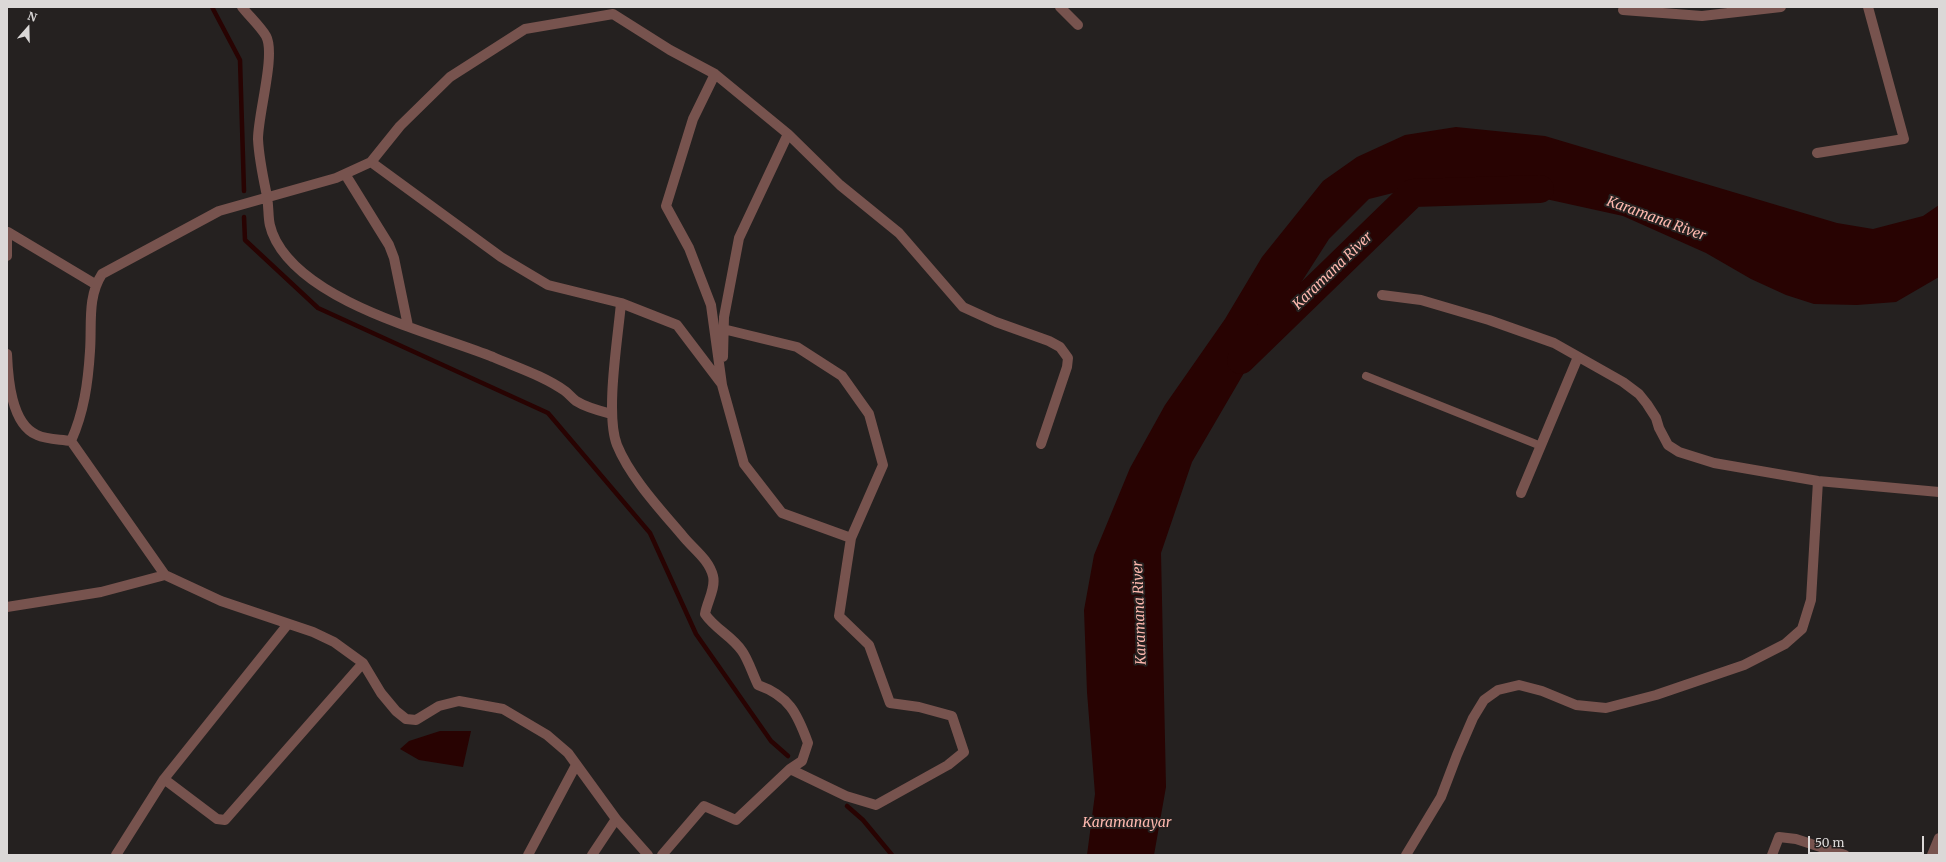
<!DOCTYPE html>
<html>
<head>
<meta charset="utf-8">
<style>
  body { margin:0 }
  #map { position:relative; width:1946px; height:862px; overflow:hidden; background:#252120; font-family:Merriweather,serif }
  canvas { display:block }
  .frame { position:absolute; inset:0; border:8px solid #dbd8d7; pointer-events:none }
  .north { position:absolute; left:8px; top:8px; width:40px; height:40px; -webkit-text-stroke:3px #252120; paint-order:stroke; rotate:20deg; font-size:11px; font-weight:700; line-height:16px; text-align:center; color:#dbd8d7 }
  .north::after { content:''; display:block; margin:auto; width:14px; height:18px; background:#dbd8d7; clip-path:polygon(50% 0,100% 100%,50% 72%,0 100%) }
  .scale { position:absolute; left:1808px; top:836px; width:116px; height:18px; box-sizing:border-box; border:2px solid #dbd8d7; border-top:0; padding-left:5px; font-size:12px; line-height:14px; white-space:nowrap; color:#dbd8d7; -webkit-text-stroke:3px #252120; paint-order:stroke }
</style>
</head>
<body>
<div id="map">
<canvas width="1946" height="862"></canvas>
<div class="frame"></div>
<div class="north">N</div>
<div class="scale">50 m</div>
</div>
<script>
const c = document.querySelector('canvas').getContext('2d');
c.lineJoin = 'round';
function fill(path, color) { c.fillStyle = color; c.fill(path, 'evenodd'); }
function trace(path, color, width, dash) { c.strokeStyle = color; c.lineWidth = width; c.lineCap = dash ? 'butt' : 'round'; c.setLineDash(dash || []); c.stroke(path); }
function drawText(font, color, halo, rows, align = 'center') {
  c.font = font + ' Merriweather,serif'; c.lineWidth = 4; c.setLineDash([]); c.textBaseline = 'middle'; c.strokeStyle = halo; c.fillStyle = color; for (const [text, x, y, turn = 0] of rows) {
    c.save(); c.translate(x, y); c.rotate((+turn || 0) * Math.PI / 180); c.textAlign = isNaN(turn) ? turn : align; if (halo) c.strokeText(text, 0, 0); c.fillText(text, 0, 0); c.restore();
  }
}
fill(new Path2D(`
  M 1456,127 L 1545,136 L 1837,223 L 1873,229 L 1923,216 L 1939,205 L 1939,277 L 1896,302 L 1857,305 L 1814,304 L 1786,295 L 1751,279 L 1706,253 L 1623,216 L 1514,192 L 1437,182 L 1369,199 L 1329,239 L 1251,361 L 1192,462 L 1161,553 L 1166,787 L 1154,855 L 1087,855 L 1095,794 L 1087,692 L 1084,610 L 1094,555 L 1130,468 L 1165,405 L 1225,319 L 1262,257 L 1323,181 L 1357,157 L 1405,135 Z
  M 440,731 L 471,731 L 463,767 L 419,760 L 400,749 L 409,741 Z`), '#280302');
trace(new Path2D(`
  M 212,7 L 240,60 L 244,191
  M 244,217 L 245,240 L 318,308 L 548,413 L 650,533 L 696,634 L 771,741 L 788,756
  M 847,806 L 863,820 L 892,855`), '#280302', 4.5);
trace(new Path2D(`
  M 1241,360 L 1413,193 L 1540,189`), '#280302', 28);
trace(new Path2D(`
  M 1366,376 L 1541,446`), '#77534e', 8);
trace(new Path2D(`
  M 242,7 C 249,16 260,26 266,36 C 276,54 258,114 258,139 C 259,159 263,177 267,196 C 270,215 266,222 276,241 C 310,304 430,332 493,357 C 516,367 544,376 565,391 C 569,394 572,398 576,401 C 587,408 600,411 612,414
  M 1060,7 L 1078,25
  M 1623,10 L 1702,16 L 1781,7
  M 1817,153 L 1904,139 L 1868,7
  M 371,162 L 501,257 L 548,285 L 621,303 L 677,325 L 721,383
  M 345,174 L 389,245 L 394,258 L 408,326
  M 7,232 L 7,256
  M 8,232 L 95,284
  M 1382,295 L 1421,300 L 1489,320 L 1554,343 L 1623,382 L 1639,394 L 1647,404 L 1656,418 L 1659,428 L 1668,445 L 1679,452 L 1714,463 L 1818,481 L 1939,492
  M 621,303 C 618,338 605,414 617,445 C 630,477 660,509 682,535 C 692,548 709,559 713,576 C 716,588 707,602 705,614 C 715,629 732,636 742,651 C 748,659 753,675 758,685 C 789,696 797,713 808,743 L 802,761 L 790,769
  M 723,329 L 797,347 L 842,376 L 869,414 L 883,465 L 851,538
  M 7,354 C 8,378 11,424 37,435 C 48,440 60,439 71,441 L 165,575 L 221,601 L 313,632 L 334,642 L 363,663 L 381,693 L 396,711 L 406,719 L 416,720 L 439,706 L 459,701 L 503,709 L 547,735 L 568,753 L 616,819 L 648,855
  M 723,357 L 724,317 L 739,238 L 788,134
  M 71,441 C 84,412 88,383 90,351 C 92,325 87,297 102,274 L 219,211 L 336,178 L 371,162 L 400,126 L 450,77 L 525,29 L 613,14 L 670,50 L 715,74 L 788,134 L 840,185 L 899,233 L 963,307 L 996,322 L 1049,341 L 1060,347 L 1068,358 L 1067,367 L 1041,444
  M 1521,493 L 1578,357
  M 7,607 L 101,592 L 165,575
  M 164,779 L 217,819 L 225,820 L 363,663
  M 116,855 L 164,779 L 288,624
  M 528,855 L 576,765
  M 592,855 L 616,819
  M 662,855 L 704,806 L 736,820 L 790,769 L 846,796 L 876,805 L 948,765 L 964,752 L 952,716 L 919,707 L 890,703 L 869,645 L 839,616 L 851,538 L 782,513 L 744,464 L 722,385 L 711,305 L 689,248 L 666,206 L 693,119 L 715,74
  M 1406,855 L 1441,797 L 1457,755 L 1473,718 L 1484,700 L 1498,690 L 1519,685 L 1542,691 L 1576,705 L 1606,708 L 1656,695 L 1744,665 L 1785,644 L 1802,629 L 1811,600 L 1818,481
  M 1772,855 L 1779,837 L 1796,839 L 1845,855
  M 1932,855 L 1939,838`), '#77534e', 10);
drawText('italic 14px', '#feb8ae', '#252120', [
  ["Karamana River",1656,219,20],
  ["Karamana River",1333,271,-44],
  ["Karamana River",1140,613,-92],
  ["Karamanayar",1127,823]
]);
</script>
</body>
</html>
